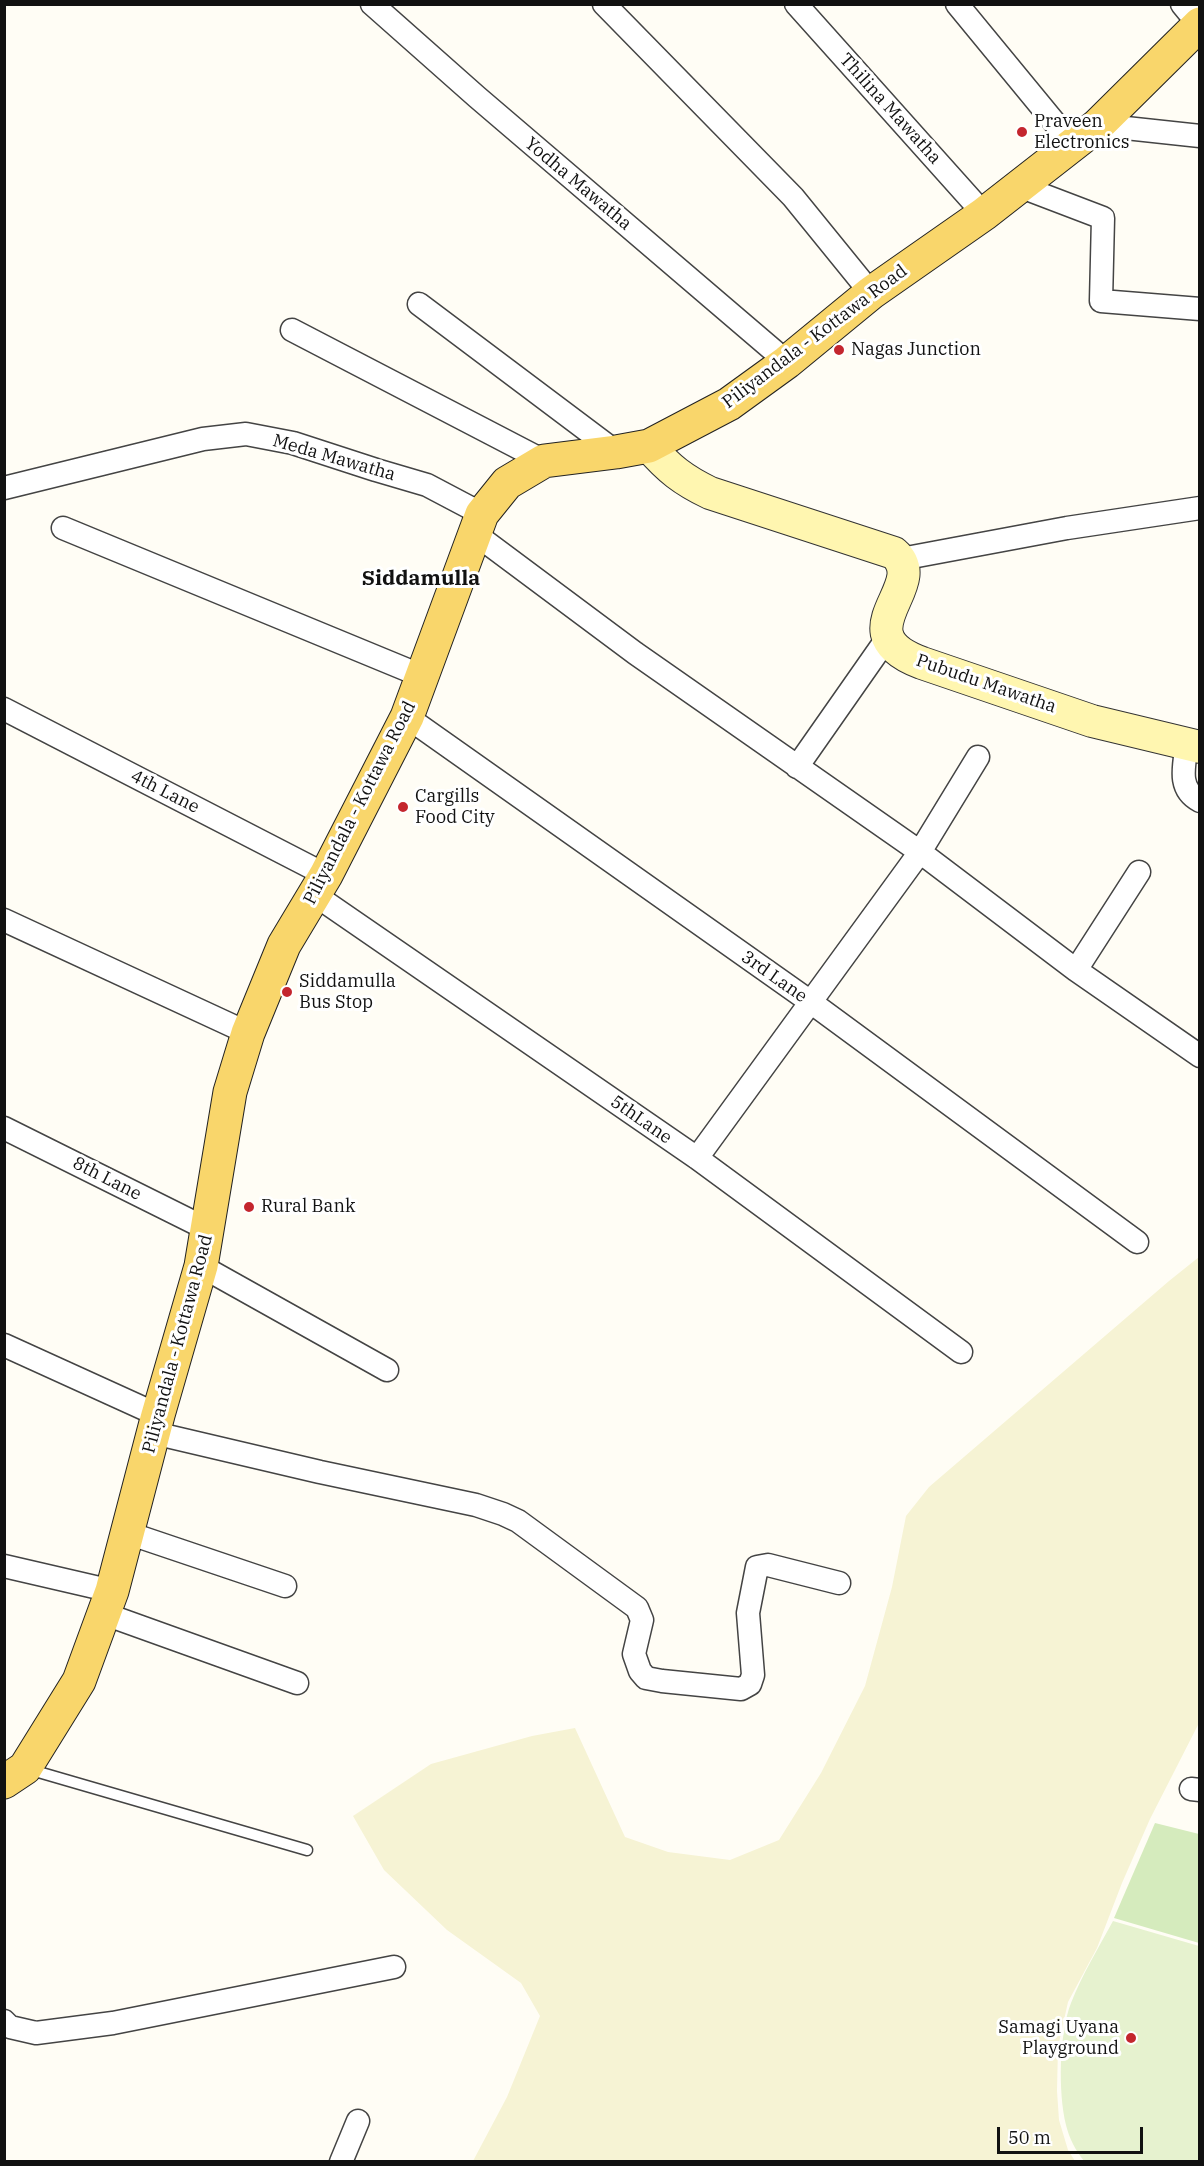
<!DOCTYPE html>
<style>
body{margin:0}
#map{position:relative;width:1204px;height:2166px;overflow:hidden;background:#fffdf5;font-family:"IBM Plex Serif",serif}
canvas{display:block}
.frame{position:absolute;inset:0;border:6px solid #111;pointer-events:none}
.scale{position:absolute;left:997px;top:2127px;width:146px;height:27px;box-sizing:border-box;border:3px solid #111;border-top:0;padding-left:8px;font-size:18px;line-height:21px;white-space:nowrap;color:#111;-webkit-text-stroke:4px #fff;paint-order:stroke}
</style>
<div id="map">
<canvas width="1204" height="2166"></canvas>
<div class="frame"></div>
<div class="scale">50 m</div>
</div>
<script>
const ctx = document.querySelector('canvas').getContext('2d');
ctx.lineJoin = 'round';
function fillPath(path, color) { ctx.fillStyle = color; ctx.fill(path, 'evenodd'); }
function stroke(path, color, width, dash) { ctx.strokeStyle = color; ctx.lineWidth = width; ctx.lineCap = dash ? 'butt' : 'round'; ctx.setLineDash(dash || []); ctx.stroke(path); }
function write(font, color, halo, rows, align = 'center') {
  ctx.font = font + ' "IBM Plex Serif",serif'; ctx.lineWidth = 6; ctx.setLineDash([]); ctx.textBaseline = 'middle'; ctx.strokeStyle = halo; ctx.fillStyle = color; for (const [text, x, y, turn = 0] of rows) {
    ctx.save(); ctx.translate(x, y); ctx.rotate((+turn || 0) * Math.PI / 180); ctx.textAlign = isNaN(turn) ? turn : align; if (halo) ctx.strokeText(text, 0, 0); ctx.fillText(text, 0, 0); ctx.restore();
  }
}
fillPath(new Path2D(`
 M1199 1257V1723L1150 1819 1122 1883 1097 1948 1068 2002 1058 2047 1057 2091 1059 2120 1068 2150 1075 2161H473L507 2097 540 2016 521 1983 447 1930 384 1870 353 1816 431 1764 532 1736 575 1728 625 1837 668 1852 730 1860 779 1840 821 1773 865 1686 892 1587 906 1516 929 1487 1169 1281Z`), '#f6f3d4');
fillPath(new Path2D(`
 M1155 1823 1199 1834V1943L1114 1918Z`), '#d5ebbd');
fillPath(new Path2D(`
 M1113 1921 1199 1946V2161H1084C1076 2151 1069 2138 1066 2125 1058 2092 1059 2034 1071 2003 1082 1975 1099 1947 1113 1921Z`), '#e6f2cf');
const lane = new Path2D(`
 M28 1769 307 1850`);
const street = new Path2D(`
 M372 4 477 97 787 362
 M604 4 793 197 871 293
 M796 4 984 214
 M957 4 1073 145
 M1182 4 1200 26
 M1098 125 1200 136
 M1019 186 1103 218 1101 301 1200 309
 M419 304 616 452
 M292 330 544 461
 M4 488 203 439 246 434 293 443 376 470 427 485 482 514
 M63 528 422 676
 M474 533 635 653 920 852 1076 970 1200 1056
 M901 559 1067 528 1200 508
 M4 709 326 875
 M407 717 812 1003 1137 1242
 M1187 744C1184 766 1177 789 1200 801
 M797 767 888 637
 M315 895 697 1158 961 1352
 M4 920 248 1033
 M1076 970 1139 872
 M4 1128 209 1230
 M697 1158 920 852 978 757
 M201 1266 387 1370
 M4 1345 158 1415
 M154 1433 320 1472 476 1505 503 1514 518 1521 637 1608 642 1620 634 1654 640 1671 646 1678 662 1681 741 1689 750 1684 753 1675 748 1613 757 1567 768 1565 839 1583
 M128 1533 285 1586
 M4 1566 112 1591
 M102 1613 297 1683
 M1191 1789 1200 1790
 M4 2021 10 2027 36 2033 113 2023 394 1967
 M341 2162 358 2121`);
const secondary = new Path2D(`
 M649 446C669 469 683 480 710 493L894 553C932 586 839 632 922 663L1092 721 1200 747`);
const primary = new Path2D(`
 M4 1782 25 1768 79 1681 112 1591 158 1415 201 1266 230 1092 248 1033 284 945 326 875 407 717 482 514 507 483 544 461 616 452 649 446 729 404 787 362 871 293 984 214 1098 125 1200 24`);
stroke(lane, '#444', 13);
stroke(street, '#444', 25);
stroke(secondary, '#333', 34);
stroke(primary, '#222', 35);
stroke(lane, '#fff', 10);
stroke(street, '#fff', 22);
stroke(secondary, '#fff6b0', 32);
stroke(primary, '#f9d66b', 33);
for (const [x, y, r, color] of [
 [1022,132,6,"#c4262e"],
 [839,350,6,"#c4262e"],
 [403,807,6,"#c4262e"],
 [287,992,6,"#c4262e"],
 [249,1207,6,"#c4262e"],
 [1131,2038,6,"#c4262e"]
]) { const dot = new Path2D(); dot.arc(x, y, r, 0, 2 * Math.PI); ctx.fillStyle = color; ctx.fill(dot); stroke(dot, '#fff', 2); }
write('18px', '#111', '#fff', [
 ["Thilina Mawatha",890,109,48],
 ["Yodha Mawatha",578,184,40],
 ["Piliyandala - Kottawa Road",815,337,-37],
 ["Meda Mawatha",334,458,16],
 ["Pubudu Mawatha",986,684,19],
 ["4th Lane",165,792,27],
 ["Piliyandala - Kottawa Road",360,803,-63],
 ["3rd Lane",774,977,35],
 ["5thLane",641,1120,35],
 ["8th Lane",107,1179,27],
 ["Piliyandala - Kottawa Road",178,1344,-75]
]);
write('18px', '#111', '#fff', [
 ["Praveen",1034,122],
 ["Electronics",1034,143],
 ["Nagas Junction",851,350],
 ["Cargills",415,797],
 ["Food City",415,818],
 ["Siddamulla",299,982],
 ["Bus Stop",299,1003],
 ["Rural Bank",261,1207],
 ["Samagi Uyana",1119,2028,"right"],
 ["Playground",1119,2049,"right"]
], 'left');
write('bold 21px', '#111', '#fff', [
 ["Siddamulla",421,579]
]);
</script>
